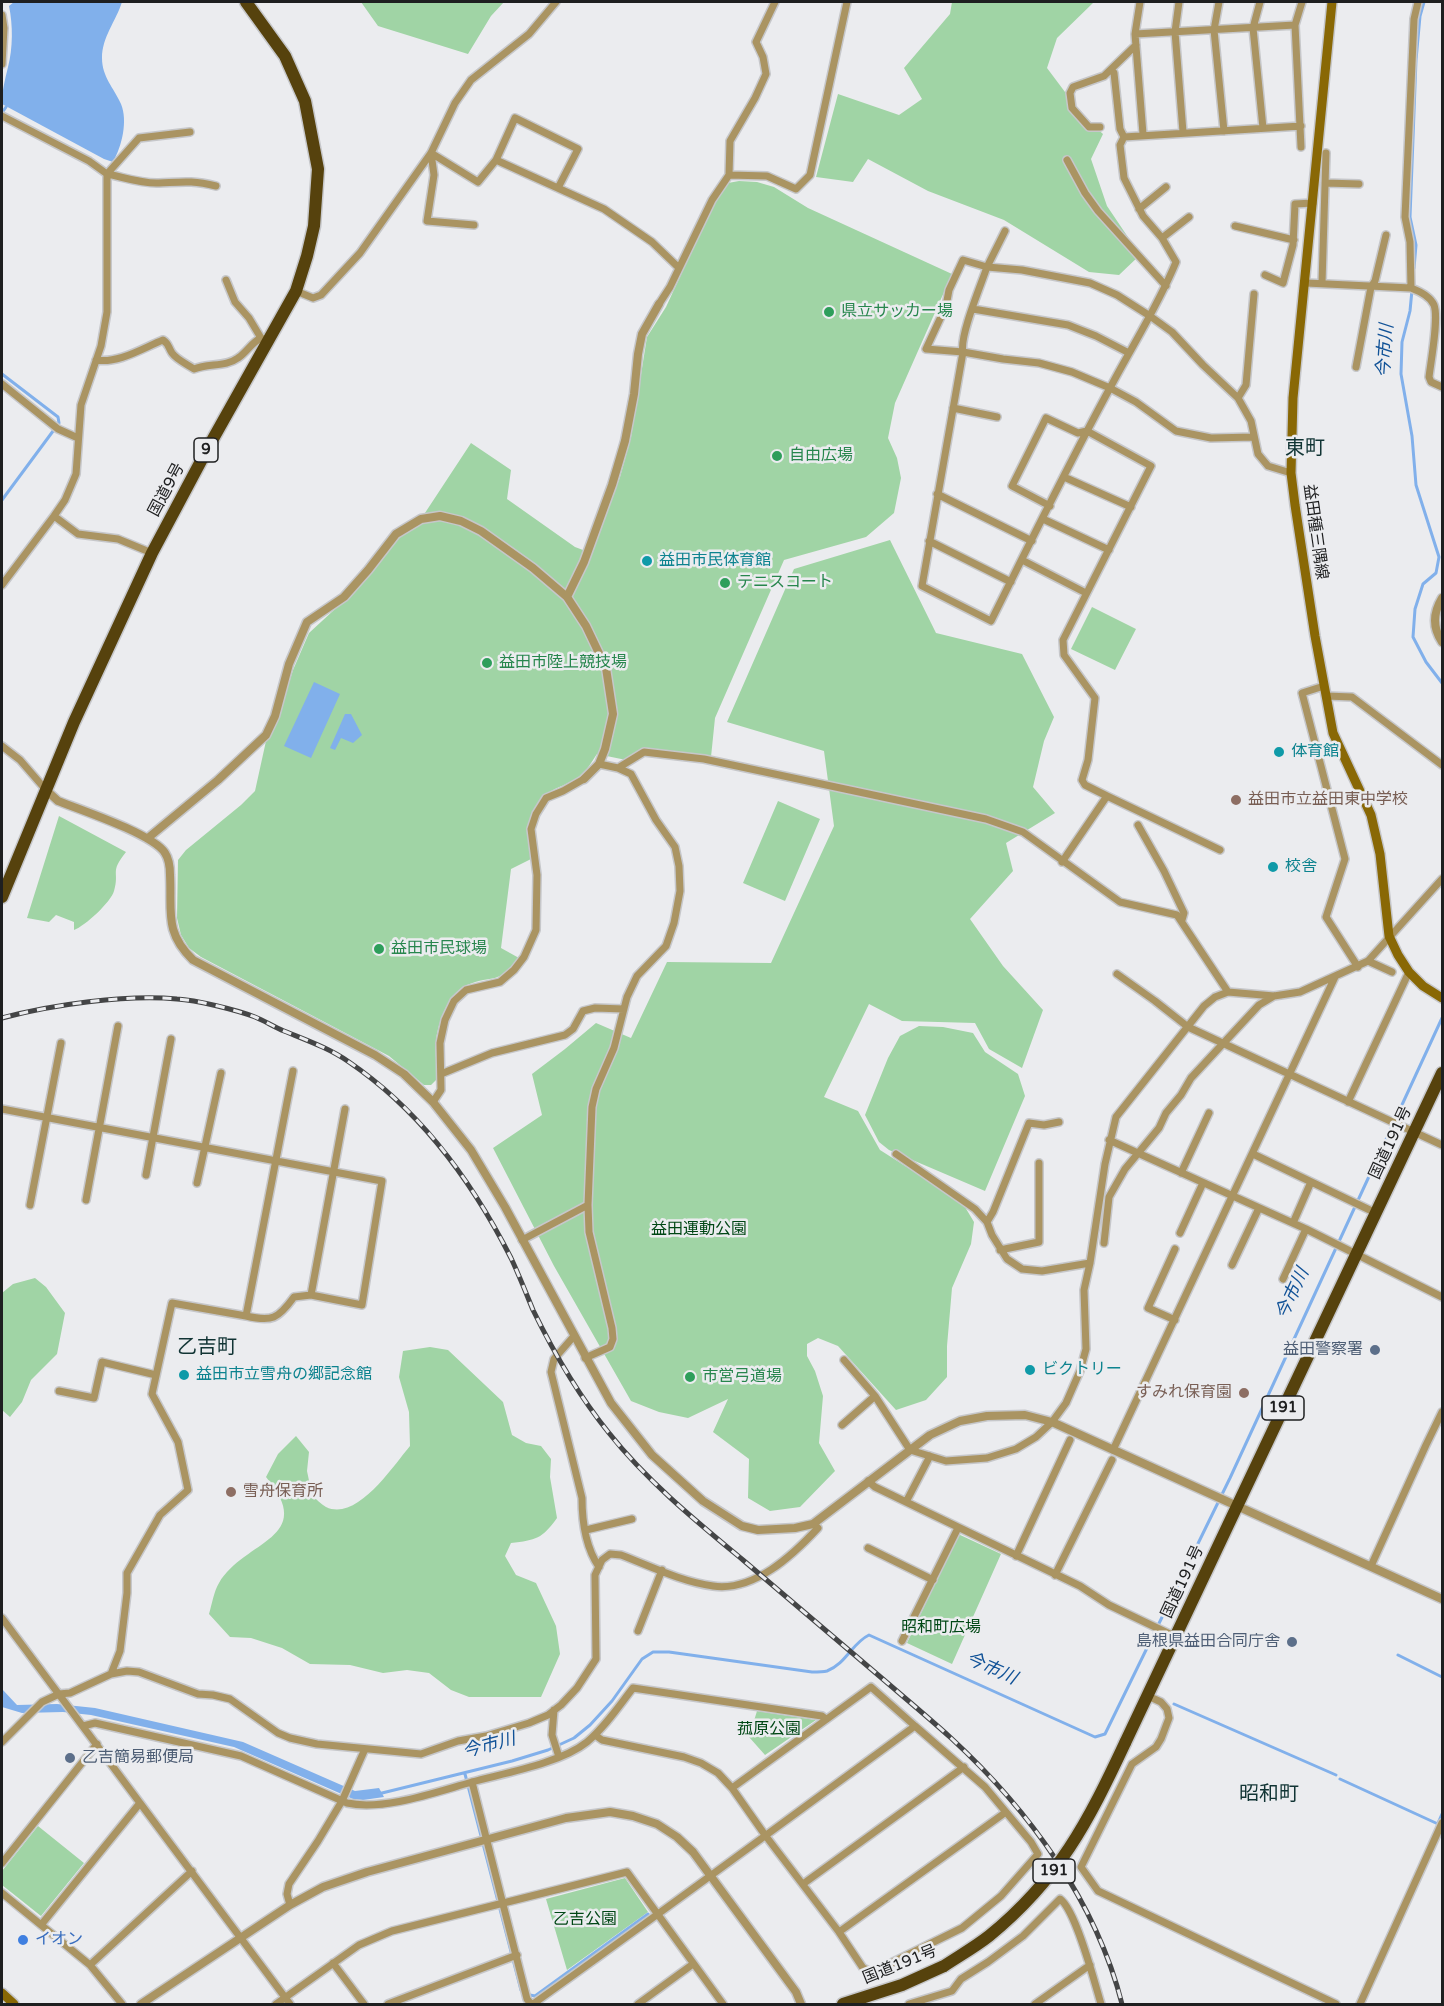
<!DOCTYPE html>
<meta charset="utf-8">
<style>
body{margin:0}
#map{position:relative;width:1444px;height:2006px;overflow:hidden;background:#ebecef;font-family:"Varela Round",sans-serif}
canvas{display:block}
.frame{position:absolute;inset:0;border:3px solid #1e1f20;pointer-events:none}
</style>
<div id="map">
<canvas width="1444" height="2006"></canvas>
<div class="frame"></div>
</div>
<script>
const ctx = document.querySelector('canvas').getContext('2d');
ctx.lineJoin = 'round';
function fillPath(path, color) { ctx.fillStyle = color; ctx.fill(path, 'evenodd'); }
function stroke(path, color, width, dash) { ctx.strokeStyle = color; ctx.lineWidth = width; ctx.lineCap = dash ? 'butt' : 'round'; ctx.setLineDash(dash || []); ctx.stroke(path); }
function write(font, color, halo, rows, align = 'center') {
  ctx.font = font + ' "Varela Round","Noto Sans JP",sans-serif'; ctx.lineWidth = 5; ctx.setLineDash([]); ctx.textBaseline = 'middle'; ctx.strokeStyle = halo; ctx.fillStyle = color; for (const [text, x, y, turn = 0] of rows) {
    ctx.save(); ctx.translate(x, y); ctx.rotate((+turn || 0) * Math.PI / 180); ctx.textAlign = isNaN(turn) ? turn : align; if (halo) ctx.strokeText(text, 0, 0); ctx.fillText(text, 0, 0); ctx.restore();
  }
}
fillPath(new Path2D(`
 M361 2H504L491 16 468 54 378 26Z
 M952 2H1094L1057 38 1047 68 1083 116 1103 134 1091 159 1107 206 1140 255 1119 275 1089 272 1004 220 928 191 868 159 853 182 816 177 838 94 899 115 922 99 904 68 950 14Z
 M739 181 757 182 774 187 808 208 952 274 895 403 888 438 897 458 901 478 894 513 866 537 784 560 715 718 711 757 645 748 626 760 597 754C592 761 587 771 580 776 570 784 556 787 547 794 525 811 528 835 531 859L511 869 501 948 519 958C497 986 494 974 467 985 448 993 438 1023 436 1041 435 1053 437 1067 437 1079L431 1085H424L389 1056 201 957 189 948 181 935 177 918 178 860 186 850 241 805 255 791 266 741 279 714 293 670 309 633 347 598 396 534 421 519 471 443 511 470 507 499 575 547 591 553 620 477 631 437 647 337 666 307 715 201 728 183Z
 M890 540 936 633 1022 654 1054 717 1044 741 1033 787 1055 813 1006 843 1013 871 970 919 1003 966 1043 1010 1022 1068 989 1049 975 1023 902 1021 869 1004 824 1097 858 1111 880 1150 962 1202 974 1222 971 1244 952 1288 947 1346V1377L926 1400 896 1410 838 1346 818 1338 807 1344V1356L815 1371 823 1396 819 1443 835 1471 800 1507 770 1511 748 1498 749 1459 713 1432 728 1399 688 1418 659 1412 631 1401 554 1266 493 1148 542 1115 532 1074 565 1049 596 1023 631 1038 667 962 771 963 834 826 824 751 727 722 794 569Z
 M1092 607 1136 629 1115 670 1071 649Z
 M778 801 820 819 785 901 743 883Z
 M59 816 126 852C109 873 120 871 114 891 111 902 85 926 74 930V922L56 915 49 922 27 918Z
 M919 1026 943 1027 973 1033 985 1052 1018 1074 1025 1096 985 1191 889 1150 879 1142 865 1115 888 1058 900 1036Z
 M35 1278 46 1287 65 1313 57 1354 31 1380 22 1402 10 1417 2 1410V1293L13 1284Z
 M430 1347 448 1350 503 1402 512 1435 526 1443 541 1446 551 1459 550 1477 557 1518C542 1539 536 1540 511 1543L505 1556 516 1575 536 1583 556 1626 560 1654 541 1697H469L451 1690 429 1673 407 1670 383 1673 350 1665 310 1664 282 1648 251 1638 230 1637 209 1614C212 1604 214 1591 219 1583 244 1540 318 1539 266 1477L278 1454 296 1436 309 1452 307 1471 312 1495C316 1499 321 1504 326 1507 357 1522 393 1466 410 1446L409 1412 399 1377 403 1351Z
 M958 1534 1001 1554 952 1664 907 1643Z
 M757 1711 816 1720 765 1755 749 1737Z
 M38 1826 84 1863 41 1916 2 1885V1871Z
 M625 1878 648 1912 567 1970 546 1899Z`), '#a0d4a5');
fillPath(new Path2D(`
 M14 2H122C116 21 102 37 102 58 102 77 114 88 121 104 128 121 122 146 113 162L104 159 2 104C2 90 5 80 8 67 13 48 13 25 9 6Z
 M314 682 340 694 311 758 284 746Z
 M345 714H351L362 735 353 743 341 738 335 750 330 748Z
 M2 1689 17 1705 57 1704 95 1708 243 1742 355 1791 379 1788 384 1797 363 1800 353 1799 234 1747 91 1715 63 1712 22 1713 2 1707Z`), '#81b0eb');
stroke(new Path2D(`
 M2 113 6 107
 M1414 268 1416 245 1410 217 1416 60 1420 16 1424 2
 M1412 290 1410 311 1402 342 1401 374 1412 436 1416 485 1439 557 1436 573 1423 584 1415 609 1413 637 1426 662 1442 683
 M2 374 58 417 59 423 2 500
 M1398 1655 1442 1677
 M1174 1704 1336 1775
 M465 1774 521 1990
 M1340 1779 1438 1824
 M378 1794 512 1761 548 1750 574 1738 590 1725 612 1701 642 1659 653 1652H669L812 1672C816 1672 823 1672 827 1671 846 1664 852 1643 869 1635L1095 1737 1105 1734 1230 1478 1442 1018
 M1438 1823 1442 1814
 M530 1995 535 1996 648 1914`), '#81b0eb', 3);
const minor = new Path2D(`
 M1140 2 1135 34 1143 134
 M1179 2 1175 32 1183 132
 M1219 2 1214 30 1224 131
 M1260 2 1253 28 1263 128
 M2 15 4 28 2 64
 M1135 34 1295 25
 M1114 73 1120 129 1124 137
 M2 116 89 161 107 174V312L101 346 81 405 76 474 65 500 54 516 2 585
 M1100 127H1089L1072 108 1070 93 1073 87 1104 76 1136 45
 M1301 147 1295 25 1302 2
 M431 153 478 182 496 160 604 209 652 242 679 268
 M431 153 434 175 427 221 474 225
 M496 160 515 118 578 149 558 188
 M1067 160 1085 193 1098 211 1166 286
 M107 174C123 177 142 184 159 183 182 182 192 180 216 186
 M107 174 139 138 190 132
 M729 175 767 176 796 189 810 175 847 2
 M1325 183 1359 184
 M1139 209 1166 187
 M1235 226 1294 240
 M1005 231 987 267 963 260 949 290 946 306 926 349 963 352 1003 359 1039 363 1072 372 1110 388 1136 402 1176 431 1211 438 1254 437
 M1162 238 1189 217
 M1265 275 1283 283 1293 245 1295 204 1313 203
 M226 280 235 302 249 318 261 338
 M1306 283 1411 288C1419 291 1430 296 1434 305 1439 318 1431 360 1429 377L1431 382 1442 387
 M1322 283 1326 153
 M1411 288 1410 242 1405 217 1414 19 1418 2
 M296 291 313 298 321 295 360 253 431 153 455 103 471 80 529 34 556 2
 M659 304 670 287 712 200 729 175 730 141 755 98 766 74 763 57 756 42 775 2
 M973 309 1068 325 1096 336 1129 353
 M96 360C118 364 143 348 163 340 169 344 168 347 172 353 177 360 187 364 194 369 208 363 226 367 238 358 247 352 251 343 261 338L268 341
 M1356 367 1371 287 1375 281 1386 235
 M2 384 58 429 78 438
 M1238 398 1246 385 1254 294
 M953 408 997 417
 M1291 473 1268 466 1258 454 1251 421 1238 398 1203 365 1172 332 1150 316 1117 295 1090 283 1022 270 987 267C981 285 959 337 963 352L922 586 991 621C1030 543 1068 465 1110 388 1132 346 1158 306 1176 262L1162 238 1143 216 1124 178 1120 145 1124 137 1301 126
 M1064 477 1131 507
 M937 494 1032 541
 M1050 506 1012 486 1046 418 1078 433 1087 431 1151 466 1063 640 1064 655 1095 698 1088 760 1082 780 1085 785 1107 796 1062 862
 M54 516 78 534 118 539 152 553
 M1043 519 1109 550
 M929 541 1011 582
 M1022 560 1086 593
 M1324 686 1302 693 1345 859 1326 917 1358 967
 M1326 696 1352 697 1442 765
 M2 746 20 760 46 790
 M618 768 644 752 704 759 986 819 1023 832 1120 902 1177 915 1228 992
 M1107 796 1220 850
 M1138 825 1164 871 1184 913 1182 920
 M1368 961 1392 972
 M1117 974 1155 1001 1188 1027 1442 1145
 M441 1074 492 1053 565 1035 573 1029 583 1011 595 1008 624 1009
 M433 1102 441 1090 440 1043 445 1020 454 1001 466 990 500 982 514 970 524 957 536 930 537 875 531 829 536 814 546 798 563 791 584 779
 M1348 1102 1409 972
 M2 1109 382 1181 362 1305 311 1295 294 1297C278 1319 272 1322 246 1316
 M1109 1140 1306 1229 1442 1297
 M896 1154 975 1209 987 1222 992 1235 1007 1259 1022 1269 1042 1271 1090 1263
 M1253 1154 1376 1213
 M1181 1173 1209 1113
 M146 1175 171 1039
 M197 1183 221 1073
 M86 1200 118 1026
 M30 1205 61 1043
 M987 1222 993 1212 1029 1123 1044 1125 1059 1122
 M1293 1223 1311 1182
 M1180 1233 1203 1183
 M522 1240 588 1205 592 1107 596 1089 614 1048 627 997 637 976 666 946 674 923 680 891 679 866 675 847 656 820 631 774 618 768 599 764
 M1104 1243 1109 1197 1125 1169 1159 1128 1166 1113 1181 1095 1191 1078 1259 1005 1274 996
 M1000 1250 1039 1242V1163
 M1232 1265 1259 1208
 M1283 1279 1306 1229
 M311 1295 345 1109
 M1175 1320 1148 1308 1175 1249
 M574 1336 554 1359 551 1372 582 1498C582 1520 586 1548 599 1567
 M585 1358 610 1347 613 1339 612 1328 589 1232 588 1205
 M844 1360 875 1396 910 1450 946 1461 987 1458 1016 1449 1036 1437 1052 1422 1066 1403 1080 1371 1086 1349 1084 1290 1090 1263 1105 1164 1116 1117 1204 1006 1215 997 1228 992 1274 996 1300 992 1368 961 1442 879
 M59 1391 94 1398 102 1362 156 1375
 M842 1425 875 1396
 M1113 1450 1335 977
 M868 1481 875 1487 1080 1586 1109 1605 1176 1637
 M906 1502 930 1456
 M586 1530 632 1519
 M868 1548 933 1580
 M1016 1556 1070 1440
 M1371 1566 1426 1445 1442 1412
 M1055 1575 1112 1460
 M2 1618 290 2004
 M638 1631 662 1570
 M902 1641 958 1528
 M111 1674 120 1651 127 1593V1573L160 1515 188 1490 178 1442 152 1394 172 1303 246 1316 293 1071
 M1148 1696 1161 1702 1167 1709 1169 1718 1161 1739 1156 1747 1132 1764 1081 1867 1098 1891 1336 2004
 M554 1710 552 1735 559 1757
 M83 1726 95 1723 241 1756 347 1803C384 1811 436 1792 472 1782
 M2 1742 42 1702 59 1694 70 1693 111 1674 127 1671 139 1672 198 1694 213 1695 230 1699 278 1733 290 1738 317 1744 421 1754 458 1741 486 1736 529 1723 548 1715 561 1705 577 1688 596 1659 595 1575 602 1560 610 1554 621 1555C650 1566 682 1582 713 1586 754 1592 793 1555 818 1528L813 1524
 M732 1788 871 1687 915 1726
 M2 1863 97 1744
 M803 1884 964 1767
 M2 1893 90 1965 122 2004
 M290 1905 287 1894 289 1884 318 1841 342 1801 365 1749
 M41 1925 140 1803
 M839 1932 1006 1812
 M333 1963 364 2004
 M90 1965 192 1871
 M276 2004 359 1945 392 1931 627 1872 723 2004
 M388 2004 517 1955
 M531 2004 527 1999 472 1782C505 1773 561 1763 587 1742 605 1727 619 1706 633 1688L822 1716 826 1719
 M533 2004C661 1913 788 1819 915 1726L985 1787 1031 1842 1038 1854 1001 1896 962 1928 881 1968 870 1971 863 1968 839 1932 765 1835 732 1788 718 1773 701 1763 684 1757 602 1740 595 1735
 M638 2004 693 1964
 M909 2004 952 1991 961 1979 988 1962 1023 1936 1060 1899C1076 1910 1095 1984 1101 2004
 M1035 2004 1090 1965
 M1360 2004 1442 1823`);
const tertiary = new Path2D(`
 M567 597 584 562 612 485 625 441 634 394 638 354 642 334 659 304
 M1442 598C1433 613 1432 627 1442 642
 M46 790 58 801C81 810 153 834 165 853 169 859 170 868 170 875 172 912 164 932 193 960L375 1055 404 1074 433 1102 471 1150 505 1207 611 1403 652 1455 703 1501 742 1526 758 1530 795 1528 813 1524 930 1435 960 1421 987 1416 1025 1415 1052 1422 1442 1599
 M148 838 218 780 266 735 275 716 289 664 307 622 344 597 368 570 396 534 421 519 440 516 461 521 481 531 533 568 567 597 586 626 606 668 613 714 605 749 599 764 584 779
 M141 2004 290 1905 323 1887 367 1872 566 1818 610 1812 633 1816 657 1824 677 1837 693 1852 796 1992 801 2004`);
const secondary = new Path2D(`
 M1332 2 1293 398 1291 473 1295 505 1315 636 1333 733 1371 815 1380 854 1389 936 1398 955 1409 972 1423 986 1442 998
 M2 1993 14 2004`);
const trunk = new Path2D(`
 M2 897 74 722 152 553 209 446 296 291 307 256 314 226 318 169 305 101 285 56 246 2
 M1125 1743 1442 1073
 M843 2004 902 1985 944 1966`);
stroke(minor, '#c6c7ca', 10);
stroke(tertiary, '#c6c7ca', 11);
stroke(secondary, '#c6c7ca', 12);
stroke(trunk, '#c6c7ca', 15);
stroke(minor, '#aa9462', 7);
stroke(tertiary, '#aa9462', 8);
stroke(secondary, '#896805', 9);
stroke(trunk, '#56420d', 12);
const rail = new Path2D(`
 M2 1018C50 1005 127 994 177 999 196 1000 237 1010 255 1017 265 1021 274 1027 284 1031 306 1040 329 1048 349 1062 421 1111 472 1181 511 1258 519 1275 526 1293 533 1310 554 1353 579 1396 609 1433 647 1481 696 1521 743 1560 790 1600 837 1640 884 1680 906 1699 929 1718 951 1738 1028 1809 1096 1901 1122 2004`);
stroke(rail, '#444546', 5);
stroke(rail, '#ebecef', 3, [9]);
const trunkBridge = new Path2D(`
 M944 1966C959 1956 975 1947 989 1936 1059 1879 1088 1822 1125 1743`);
stroke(trunkBridge, '#c6c7ca', 15, []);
stroke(trunkBridge, '#56420d', 12);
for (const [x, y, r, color] of [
 [829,312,6,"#2e9e5b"],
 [777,456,6,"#2e9e5b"],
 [647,561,6,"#0f9aa8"],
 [725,583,6,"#2e9e5b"],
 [487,663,6,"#2e9e5b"],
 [1279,752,6,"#0f9aa8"],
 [1236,800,6,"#8d6e63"],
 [1273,867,6,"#0f9aa8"],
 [379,949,6,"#2e9e5b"],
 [1375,1350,6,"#5c6f8a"],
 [1030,1370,6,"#0f9aa8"],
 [184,1375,6,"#0f9aa8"],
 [690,1377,6,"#2e9e5b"],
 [1244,1393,6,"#8d6e63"],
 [231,1492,6,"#8d6e63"],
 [1292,1642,6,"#5c6f8a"],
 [70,1758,6,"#5c6f8a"],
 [23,1940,6,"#3f7fe0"]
]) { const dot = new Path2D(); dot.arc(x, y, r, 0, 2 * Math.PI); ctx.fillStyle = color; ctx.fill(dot); stroke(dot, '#ebecef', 2); }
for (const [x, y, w] of [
 [206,450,24],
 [1283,1408,42],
 [1054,1871,42]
]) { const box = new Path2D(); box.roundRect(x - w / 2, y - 12, w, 24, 4.5); ctx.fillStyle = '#ebecef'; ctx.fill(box); stroke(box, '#1e1f20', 1.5); }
write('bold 15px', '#1e1f20', null, [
 ["9",206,450],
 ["191",1283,1408],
 ["191",1054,1871]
]);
write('16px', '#27864d', '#ebecef', [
 ["県立サッカー場",841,312],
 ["自由広場",789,456],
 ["テニスコート",737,583],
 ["益田市陸上競技場",499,663],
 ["益田市民球場",391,949],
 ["市営弓道場",702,1377]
], 'left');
write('16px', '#1e1f20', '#ebecef', [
 ["国道9号",167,490,-62],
 ["益田種三隅線",1315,532,82],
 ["国道191号",1391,1143,-65],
 ["国道191号",1183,1582,-65],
 ["国道191号",900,1965,-22]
]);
write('16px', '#0d838f', '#ebecef', [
 ["益田市民体育館",659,561],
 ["体育館",1291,752],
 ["校舎",1285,867],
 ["ビクトリー",1042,1370],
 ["益田市立雪舟の郷記念館",196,1375]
], 'left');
write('16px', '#785e54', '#ebecef', [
 ["益田市立益田東中学校",1248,800],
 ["すみれ保育園",1232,1393,"right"],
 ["雪舟保育所",243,1492]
], 'left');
write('16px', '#004715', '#ebecef', [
 ["益田運動公園",699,1230],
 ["昭和町広場",941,1628],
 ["菰原公園",769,1730],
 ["乙吉公園",585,1920]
]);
write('16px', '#4e5e75', '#ebecef', [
 ["益田警察署",1363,1350],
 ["島根県益田合同庁舎",1280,1642],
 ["乙吉簡易郵便局",82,1758,"left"]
], 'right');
write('16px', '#366cbe', '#ebecef', [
 ["イオン",35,1940]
], 'left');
write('italic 18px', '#115297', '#ebecef', [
 ["今市川",1386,351,-86],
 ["今市川",1293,1294,-65],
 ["今市川",991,1669,24],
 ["今市川",489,1746,-15]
]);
write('20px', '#113434', '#ebecef', [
 ["東町",1305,449],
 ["乙吉町",207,1348],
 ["昭和町",1269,1795]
]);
</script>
